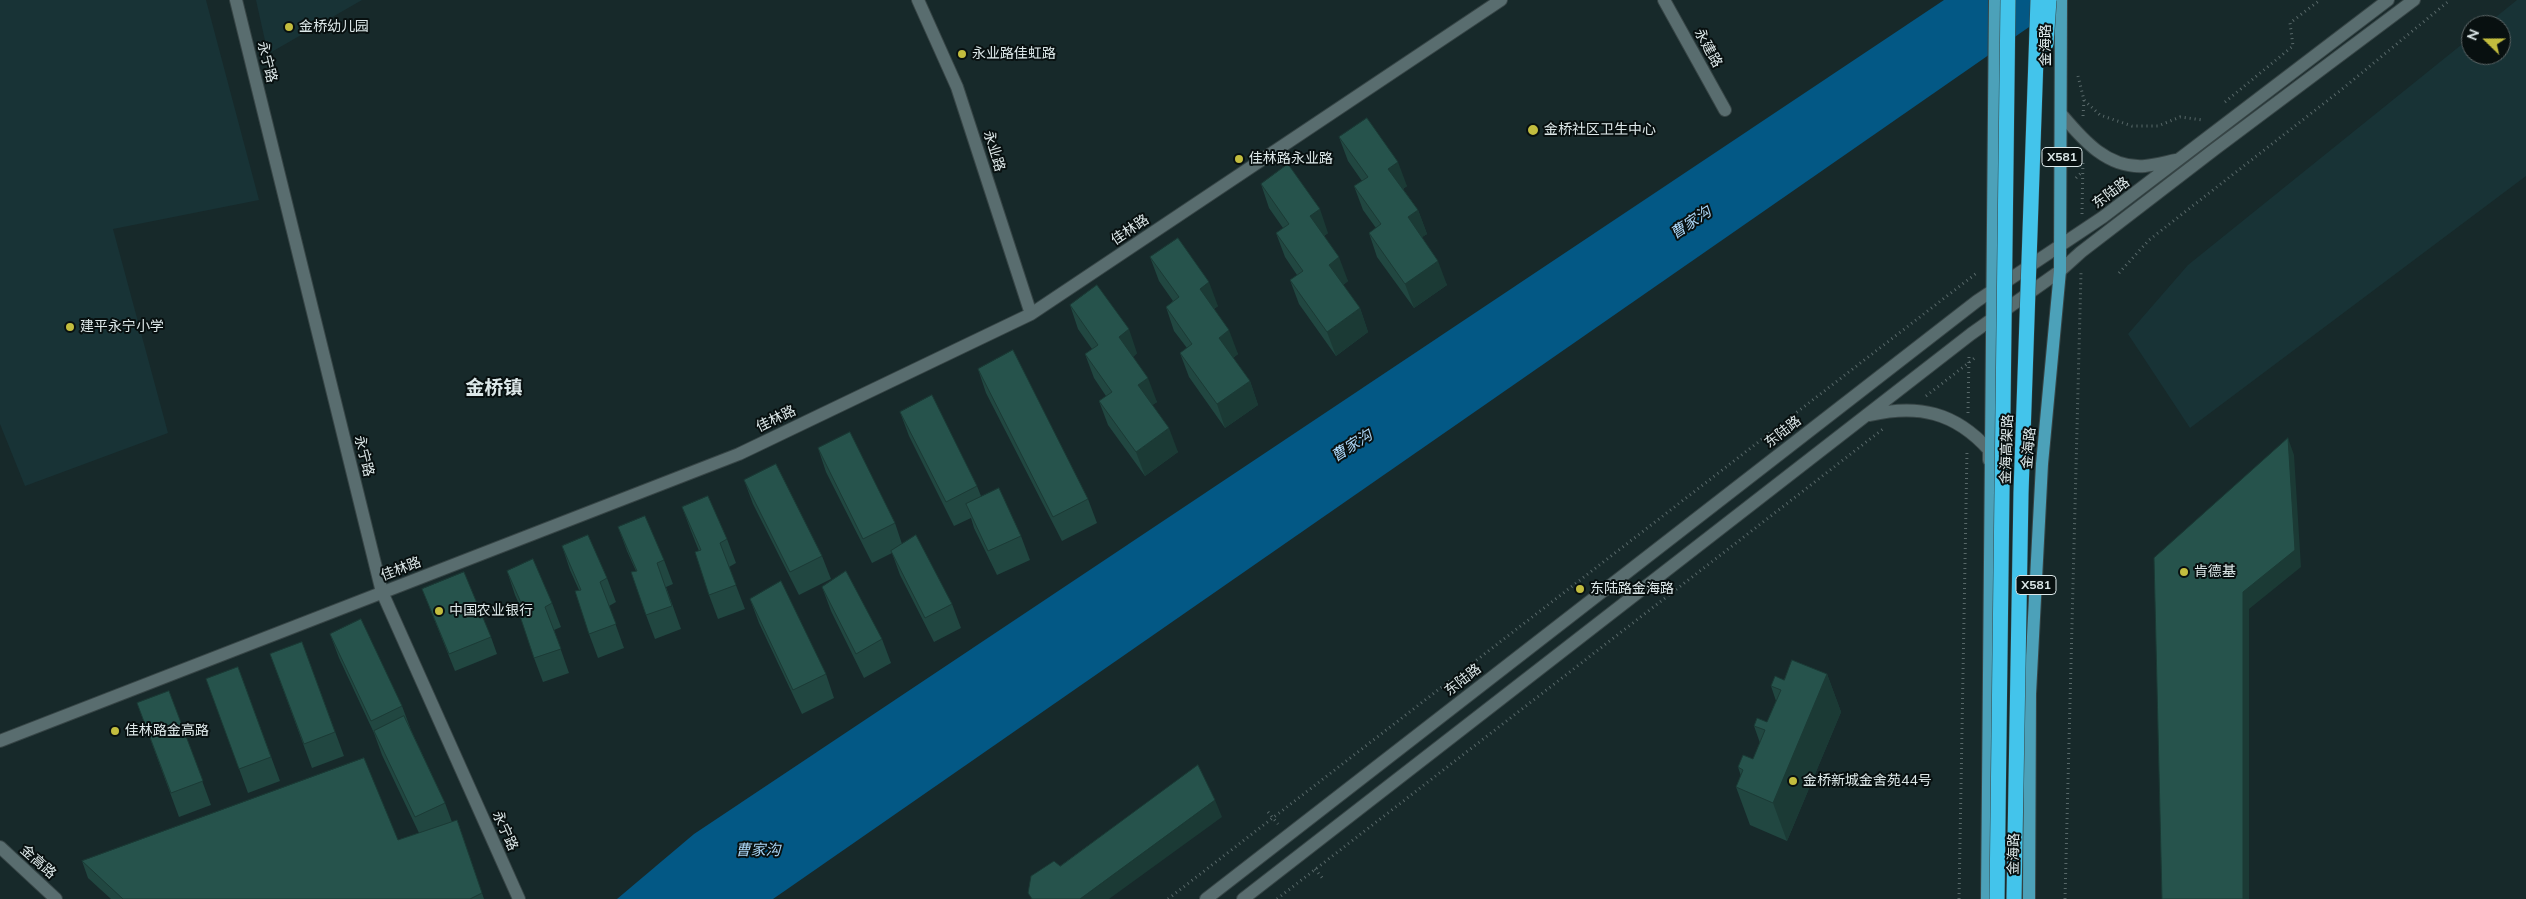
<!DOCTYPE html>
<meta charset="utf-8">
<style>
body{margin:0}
#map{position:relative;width:2526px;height:899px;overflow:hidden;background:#17292a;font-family:Mulish,sans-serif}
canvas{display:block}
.north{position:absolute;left:2461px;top:15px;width:50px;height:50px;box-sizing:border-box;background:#081010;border:1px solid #5d6667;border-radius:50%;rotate:292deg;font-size:14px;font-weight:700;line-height:20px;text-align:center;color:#dde8e9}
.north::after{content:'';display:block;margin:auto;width:18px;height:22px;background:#c3bd3e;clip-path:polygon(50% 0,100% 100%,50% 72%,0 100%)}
</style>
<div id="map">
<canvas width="2526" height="899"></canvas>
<div class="north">N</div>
</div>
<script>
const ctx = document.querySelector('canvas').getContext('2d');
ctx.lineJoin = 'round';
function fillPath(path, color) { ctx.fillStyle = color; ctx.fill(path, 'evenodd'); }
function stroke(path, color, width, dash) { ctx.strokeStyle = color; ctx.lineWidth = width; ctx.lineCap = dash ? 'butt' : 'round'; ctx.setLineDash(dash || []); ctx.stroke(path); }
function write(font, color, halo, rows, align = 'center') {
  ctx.font = font + ' Mulish,"Noto Sans SC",sans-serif'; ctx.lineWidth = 4; ctx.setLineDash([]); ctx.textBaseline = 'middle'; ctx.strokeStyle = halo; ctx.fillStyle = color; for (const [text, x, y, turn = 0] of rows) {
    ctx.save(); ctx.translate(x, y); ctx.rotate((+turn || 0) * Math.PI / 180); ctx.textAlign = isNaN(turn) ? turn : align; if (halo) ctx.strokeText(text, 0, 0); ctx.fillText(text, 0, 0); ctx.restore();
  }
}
fillPath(new Path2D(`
 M0 0H206L259 200 113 229 168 433 25 486 0 424Z
 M256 0H362L268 54Z
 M2517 0H2526V176L2190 428 2128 334 2188 265 2471 37V55H2501V25H2486Z`), '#183336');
fillPath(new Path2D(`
 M1944 0H2068L773 899H617L694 834Z`), '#035885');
const street = new Path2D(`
 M1664 0 1725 110`);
const secondary = new Path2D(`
 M236 0 382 592 519 899
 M918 0 957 87 1031 314
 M2062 115C2083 140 2108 169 2145 166 2155 165 2166 162 2176 160
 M1870 415C1918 404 1955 412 1989 450V460
 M0 741 739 454 1031 314 1501 0
 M0 847 56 899
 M1206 899 1977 301 2103 217 2388 0
 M1243 899 1971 334 2060 271 2081 252 2215 149 2414 0`);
const primary = new Path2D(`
 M1987 899 1995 0
 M2029 899 2030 694 2042 464 2060 271 2061 0`);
stroke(street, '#374546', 14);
stroke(secondary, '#374546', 14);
stroke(primary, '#374546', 14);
stroke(new Path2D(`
 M2078 76 2084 100 2100 115 2132 126H2158L2180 117 2203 120
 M2225 102 2293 46 2290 23 2320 0
 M2083 116 2084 100
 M2076 178 2083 171
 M2082 214 2083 160
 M2119 273 2149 240 2341 90 2450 0
 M1926 396 1976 357
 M1968 413 1969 355
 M1268 812 1278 824
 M1315 869 1324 880
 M1168 899 1978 272
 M1277 899 1883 429
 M1959 899 1967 450
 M2065 899 2081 272`), '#59696a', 3, [1, 4]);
stroke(street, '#596d6f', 12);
stroke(secondary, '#596d6f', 12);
stroke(primary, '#4ca1b9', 12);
const highwayBridge = new Path2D(`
 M2046 44 2049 0
 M1997 899 2008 0
 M2014 899 2021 493 2038 0`);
stroke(highwayBridge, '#374546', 16, []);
stroke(highwayBridge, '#43c4eb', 15);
fillPath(new Path2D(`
 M1339 137 1407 186 1403 189 1418 210 1427 234 1422 237 1447 285 1414 308 1377 257 1369 233 1376 228 1363 210 1354 186 1362 181 1348 161Z
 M1261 184 1328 233 1324 236 1348 281 1343 285 1360 308 1368 332 1336 356 1299 304 1290 280 1297 275 1285 257 1276 233 1283 228 1269 208Z
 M1150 257 1218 306 1214 309 1238 354 1233 358 1250 381 1258 405 1225 428 1189 377 1180 353 1187 348 1174 331 1166 307 1173 301 1159 281Z
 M1070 305 1137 353 1133 357 1157 402 1152 405 1178 452 1145 476 1108 425 1099 401 1106 396 1094 378 1085 354 1092 349 1078 329Z
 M978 369 1088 499 1097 523 1062 541 986 393Z
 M900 412 977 486 981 496 1021 536 1030 560 997 575 974 528 971 518 954 526 909 436Z
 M818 448 895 523 902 544 952 604 961 628 934 642 900 575 892 553 872 563 826 472Z
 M744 480 822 556 831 579 799 595 753 504Z
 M682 507 727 539 736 563 729 567 745 609 718 619 709 595 699 551 691 531Z
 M618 527 664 560 673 584 666 587 681 629 655 639 646 615 636 571 627 551Z
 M562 546 607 578 616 602 609 606 624 648 598 658 589 634 579 590 570 570Z
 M507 571 552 603 561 627 554 630 569 673 543 682 534 658 524 615 515 595Z
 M822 587 882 639 891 663 864 678 831 611Z
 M422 589 491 637 497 654 455 671Z
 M750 599 826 674 834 698 802 714 759 623Z
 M330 634 402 706 411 730 445 803 452 822 457 820 484 899H111L88 878 82 861 398 840 419 833 382 755 374 733 339 658Z
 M302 642 344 756 312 768 270 654Z
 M238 667 280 781 248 793 206 679Z
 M1827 674 1841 712 1787 841 1750 825 1736 787 1741 776 1738 767 1753 759 1760 743 1754 726 1767 722 1776 701 1771 686 1784 680Z
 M169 691 211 805 179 817 137 703Z`), '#214741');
fillPath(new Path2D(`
 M1398 162 1407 186 1397 193 1388 169Z
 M1320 209 1328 233 1318 240 1310 216Z
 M1418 210 1427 234 1416 241 1408 217Z
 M1339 257 1348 281 1338 289 1329 265Z
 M1438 261 1447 285 1414 308 1405 284Z
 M1209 282 1218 306 1208 313 1200 289Z
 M1360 308 1368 332 1336 356 1327 332Z
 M1129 329 1137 353 1128 361 1119 337Z
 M1229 330 1238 354 1227 362 1219 338Z
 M1148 378 1157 402 1147 409 1138 385Z
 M1250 381 1258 405 1225 428 1217 404Z
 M1169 428 1178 452 1145 476 1136 452Z
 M2288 438 2294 455 2301 567 2249 609V899H2243V592Z
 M1827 674 1841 712 1787 841 1773 803Z
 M1215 800 1222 817 1109 899H1080Z`), '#1b3a35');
const building = new Path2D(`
 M1367 118 1398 162 1388 169 1418 210 1408 217 1438 261 1405 284 1369 233 1381 224 1354 186 1368 177 1339 137Z
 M1288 164 1320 209 1310 216 1339 257 1329 265 1360 308 1327 332 1290 280 1303 271 1276 233 1289 224 1261 184Z
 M1178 238 1209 282 1200 289 1229 330 1219 338 1250 381 1217 404 1180 353 1192 344 1166 307 1179 297 1150 257Z
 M1097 285 1129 329 1119 337 1148 378 1138 385 1169 428 1136 452 1099 401 1112 392 1085 354 1098 345 1070 305Z
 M1013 350 1088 499 1053 517 978 369Z
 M932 395 977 486 946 502 900 412Z
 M850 432 895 523 863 539 818 448Z
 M2288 438 2295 550 2243 592V899H2162L2154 558Z
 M776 464 822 556 790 572 744 480Z
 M999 488 1021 536 988 551 966 504Z
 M708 496 727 539 720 543 736 585 709 595 695 552 701 550 682 507Z
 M645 516 664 560 657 563 672 606 646 615 631 572 637 571 618 527Z
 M588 535 607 578 600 582 616 624 589 634 575 591 581 590 562 546Z
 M916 535 952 604 925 618 891 551Z
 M533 559 552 603 545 607 561 649 534 658 520 616 526 614 507 571Z
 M846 571 882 639 856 654 822 587Z
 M464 572 491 637 449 654 422 589Z
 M781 581 826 674 793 690 750 599Z
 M361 619 402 706 371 721 330 634Z
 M302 642 335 732 304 744 270 654Z
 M1792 660 1827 674 1773 803 1736 787 1743 770 1738 767 1743 755 1753 759 1765 730 1754 726 1757 718 1767 722 1781 690 1771 686 1775 676 1784 680Z
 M238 667 271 757 239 769 206 679Z
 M169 691 203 781 171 793 137 703Z
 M404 716 445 803 415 817 374 731Z
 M364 758 398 840 457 820 482 893 470 899H123L82 861Z
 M1198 765 1215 800 1080 899H1032L1028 893 1031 876 1054 861 1060 866Z`);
fillPath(building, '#26534c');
stroke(building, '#1b3a35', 1);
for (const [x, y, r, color] of [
 [289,27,5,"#c3bd3e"],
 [962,54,5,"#c3bd3e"],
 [1533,130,6,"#c3bd3e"],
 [1239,159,5,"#c3bd3e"],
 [70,327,5,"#c3bd3e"],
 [2184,572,5,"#c3bd3e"],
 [1580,589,5,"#c3bd3e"],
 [439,611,5,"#c3bd3e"],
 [115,731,5,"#c3bd3e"],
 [1793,781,5,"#c3bd3e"]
]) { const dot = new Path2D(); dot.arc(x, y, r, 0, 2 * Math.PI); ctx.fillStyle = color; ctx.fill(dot); stroke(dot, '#081010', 2); }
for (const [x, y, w] of [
 [2062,157,40],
 [2036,585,40]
]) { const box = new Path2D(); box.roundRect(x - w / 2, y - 9.5, w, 19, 4); ctx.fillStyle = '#081010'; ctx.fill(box); stroke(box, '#dde8e9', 1); }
write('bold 12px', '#dde8e9', null, [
 ["X581",2062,157],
 ["X581",2036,585]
]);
write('14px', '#dde8e9', '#081010', [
 ["金桥幼儿园",299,27],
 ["永业路佳虹路",972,54],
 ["金桥社区卫生中心",1544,130],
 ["佳林路永业路",1249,159],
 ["建平永宁小学",80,327],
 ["肯德基",2194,572],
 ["东陆路金海路",1590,589],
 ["中国农业银行",449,611],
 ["佳林路金高路",125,731],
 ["金桥新城金舍苑44号",1803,781]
], 'left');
write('14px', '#dde8e9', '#081010', [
 ["金海路",2046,45,-90],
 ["永建路",1708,48,61],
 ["永宁路",267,62,76],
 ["永业路",994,151,73],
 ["东陆路",2111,193,-37],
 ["佳林路",1130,230,-34],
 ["佳林路",776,419,-26],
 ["东陆路",1783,432,-38],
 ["金海路",2029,448,-85],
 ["金海高架路",2007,449,-88],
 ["永宁路",364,456,76],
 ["佳林路",401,569,-21],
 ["东陆路",1463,680,-38],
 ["永宁路",505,831,66],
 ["金海路",2014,854,-89],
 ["金高路",38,862,42]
]);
write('italic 15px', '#abd5f5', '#081010', [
 ["曹家沟",1691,223,-34],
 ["曹家沟",1352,446,-33],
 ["曹家沟",758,850]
]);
write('bold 19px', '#dde8e9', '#081010', [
 ["金桥镇",494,388]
]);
</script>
